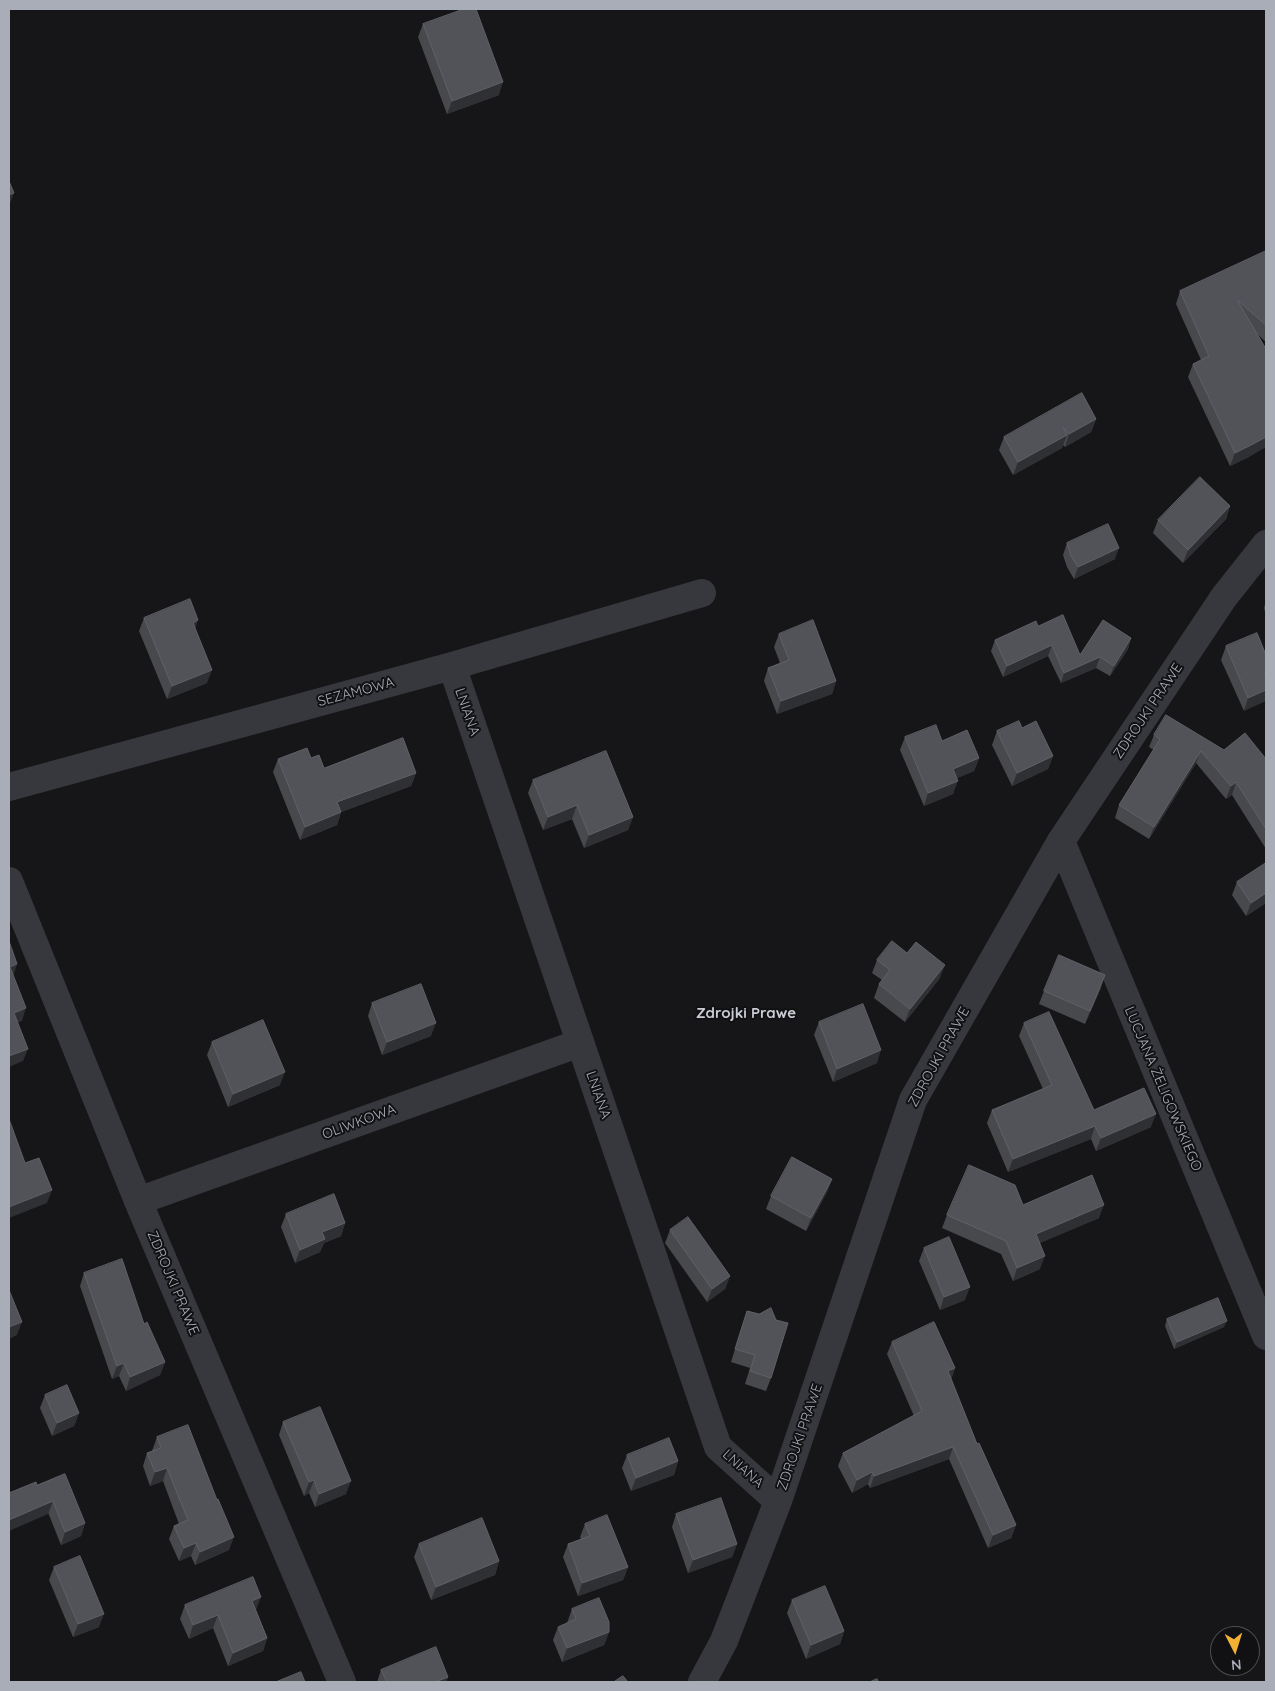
<!DOCTYPE html>
<meta charset="utf-8">
<style>
body{margin:0}
#map{position:relative;width:1275px;height:1691px;overflow:hidden;background:#161618;font-family:Quicksand,sans-serif}
canvas{display:block}
.frame{position:absolute;inset:0;border:10px solid #a8adb8;pointer-events:none}
.north{position:absolute;left:1210px;top:1626px;width:50px;height:50px;box-sizing:border-box;background:#111113;border:1px solid #4d4f55;border-radius:50%;rotate:175deg;font-size:14px;font-weight:700;line-height:20px;text-align:center;color:#a8adb8}
.north::after{content:'';display:block;margin:auto;width:18px;height:22px;background:#f2b134;clip-path:polygon(50% 0,100% 100%,50% 72%,0 100%)}
</style>
<div id="map">
<canvas width="1275" height="1691"></canvas>
<div class="frame"></div>
<div class="north">N</div>
</div>
<script>
const ctx = document.querySelector('canvas').getContext('2d');
ctx.lineJoin = 'round';
function stroke(path, color, width, dash) { ctx.strokeStyle = color; ctx.lineWidth = width; ctx.lineCap = dash ? 'butt' : 'round'; ctx.setLineDash(dash || []); ctx.stroke(path); }
function fillPath(path, color) { ctx.fillStyle = color; ctx.fill(path, 'evenodd'); }
function write(font, color, halo, rows, align = 'center') {
  ctx.font = font + ' Quicksand,sans-serif'; ctx.lineWidth = 4; ctx.setLineDash([]); ctx.textBaseline = 'middle'; ctx.strokeStyle = halo; ctx.fillStyle = color; for (const [text, x, y, turn = 0] of rows) {
    ctx.save(); ctx.translate(x, y); ctx.rotate((+turn || 0) * Math.PI / 180); ctx.textAlign = isNaN(turn) ? turn : align; if (halo) ctx.strokeText(text, 0, 0); ctx.fillText(text, 0, 0); ctx.restore();
  }
}
stroke(new Path2D(`
 M452 666 718 1447 778 1501
 M9 787 452 666 702 593
 M1061 841 1266 1336
 M9 881 138 1201 342 1682
 M138 1201 580 1043
 M702 1682 724 1641 778 1501 913 1100 1061 841 1224 597 1266 544`), '#37383d', 28);
fillPath(new Path2D(`
 M423 24 499 95 447 114 418 37Z
 M1266 251V342L1258 335 1249 457 1230 466 1188 377 1193 364 1201 360 1176 304 1180 291Z
 M1096 419 1091 432 1065 447 1063 445 1062 448 1013 475 999 450 1004 437Z
 M1230 506 1226 519 1183 563 1153 533 1158 520Z
 M1067 543 1115 559 1074 579 1067 567 1063 555Z
 M1266 601V615L1264 608Z
 M144 618 195 629 207 683 167 699 139 631Z
 M1038 626 1080 655 1131 638 1128 649 1110 676 1096 668 1061 683 1048 656 1003 677 991 651 995 640Z
 M779 634 836 681 832 694 777 714 764 681 768 668 780 663 774 647Z
 M1226 646 1266 655 1244 711 1221 660Z
 M1022 728 1053 756 1048 769 1012 786 992 745 997 731Z
 M1154 735 1266 759V849L1232 795 1226 799 1196 763 1149 839 1115 818 1119 805 1154 750 1149 747Z
 M905 737 942 741 979 758 974 771 957 778 953 794 924 806 900 750Z
 M311 758 324 768 416 773 411 786 341 812 337 825 300 840 273 772 278 759Z
 M533 780 633 817 628 830 584 848 572 819 543 830 528 793Z
 M1266 863V903L1246 916 1232 895 1237 882Z
 M907 953 940 978 905 1022 874 998 879 984 882 980 872 973 877 960Z
 M1101 988 1085 1024 1039 1004 1044 991Z
 M372 1003 431 1036 382 1055 368 1016Z
 M819 1022 877 1063 833 1082 814 1035Z
 M1024 1023 1094 1110 1151 1127 1096 1151 1091 1139 1008 1172 987 1123 992 1110 1043 1089 1019 1036Z
 M212 1042 280 1085 228 1107 207 1055Z
 M832 1179 827 1192 806 1231 766 1209 771 1196Z
 M286 1214 345 1223 341 1236 324 1243 320 1252 295 1263 281 1227Z
 M947 1215 1099 1218 1039 1243 1040 1269 1013 1281 1001 1254 942 1228Z
 M670 1230 730 1276 725 1289 707 1302 665 1243Z
 M924 1248 965 1300 940 1310 919 1261Z
 M84 1273 144 1324 165 1362 160 1375 126 1391 119 1376 112 1379 80 1286Z
 M747 1311 776 1320 771 1378 766 1391 745 1384 750 1368 731 1362Z
 M1167 1319 1224 1327 1174 1349 1165 1326Z
 M892 1342 955 1368 951 1379 977 1444 1016 1525 1011 1538 988 1548 949 1459 870 1488 868 1484 852 1493 838 1466 843 1453 914 1416 887 1354Z
 M45 1395 79 1413 74 1426 52 1436 40 1408Z
 M283 1422 346 1494 315 1507 309 1493 304 1496 279 1435Z
 M157 1437 229 1550 195 1565 191 1556 179 1561 169 1539 174 1526 179 1524 163 1481 150 1486 143 1466 147 1453 152 1451Z
 M627 1455 678 1461 674 1475 631 1491 622 1468Z
 M37 1485 85 1523 81 1536 61 1545Z
 M676 1514 737 1544 732 1557 688 1573 672 1527Z
 M585 1524 628 1567 623 1580 578 1596 563 1557 568 1544 581 1539 580 1537Z
 M419 1544 499 1561 495 1575 431 1600 414 1557Z
 M54 1567 99 1627 73 1637 49 1580Z
 M792 1600 844 1631 840 1644 806 1659 787 1613Z
 M185 1605 256 1610 267 1638 263 1651 228 1666 213 1628 189 1639 180 1619Z
 M572 1609 609 1632 604 1645 562 1662 553 1640 558 1627 567 1623Z
 M381 1670 448 1677 446 1682H377Z`), '#47494d');
fillPath(new Path2D(`
 M503 82 499 95 447 114 452 101Z
 M14 193 9 206V195Z
 M1096 419 1091 432 1065 447 1069 434Z
 M1067 435 1062 448 1013 475 1018 462Z
 M1266 437V447L1249 457 1230 466 1235 453Z
 M1230 506 1226 519 1183 563 1188 550Z
 M1119 548 1115 559 1074 579 1078 567Z
 M198 620 194 633 193 623Z
 M1131 638 1128 649 1110 676 1114 666Z
 M1052 645 1048 656 1003 677 1007 666Z
 M1100 657 1096 668 1061 683 1064 673Z
 M212 670 207 683 167 699 172 686Z
 M836 681 832 694 777 714 781 701Z
 M1266 690V701L1244 711 1248 698Z
 M1201 751 1196 763 1149 839 1154 827Z
 M1053 756 1048 769 1012 786 1017 773Z
 M979 758 974 771 948 782 953 769Z
 M416 773 411 786 332 815 337 802Z
 M958 781 953 794 924 806 928 793Z
 M1236 782 1232 795 1226 799 1231 786Z
 M577 805 572 819 543 830 548 817Z
 M341 812 337 825 300 840 305 827Z
 M633 817 628 830 584 848 589 835Z
 M1266 893V903L1246 916 1251 903Z
 M17 964 13 977 10 967Z
 M945 965 940 978 905 1022 910 1009Z
 M1105 975 1101 988 1085 1024 1090 1011Z
 M26 1008 22 1021 9 1026 14 1013Z
 M436 1023 431 1036 382 1055 387 1042Z
 M28 1049 23 1061 9 1067V1056Z
 M881 1050 877 1063 833 1082 837 1069Z
 M285 1072 280 1085 228 1107 233 1094Z
 M1156 1114 1151 1127 1096 1151 1101 1138Z
 M1095 1126 1091 1139 1008 1172 1013 1159Z
 M832 1179 827 1192 806 1231 811 1218Z
 M52 1190 47 1203 9 1218V1207Z
 M1104 1205 1099 1218 1031 1247 1036 1234Z
 M345 1223 341 1236 324 1243 320 1252 295 1263 300 1250 322 1232Z
 M1045 1256 1040 1269 1013 1281 1017 1268Z
 M730 1276 725 1289 707 1302 712 1289Z
 M970 1287 965 1300 940 1310 944 1297Z
 M1227 1321 1224 1327 1174 1349 1177 1342Z
 M22 1322 17 1335 9 1339V1327Z
 M165 1362 160 1375 126 1391 130 1377Z
 M124 1363 119 1376 112 1379 117 1366Z
 M955 1368 951 1380 948 1371Z
 M79 1413 74 1426 52 1436 57 1423Z
 M953 1447 949 1459 870 1488 874 1476Z
 M678 1461 674 1475 631 1491 636 1478Z
 M167 1468 163 1481 150 1486 155 1472Z
 M872 1472 868 1484 852 1493 857 1480Z
 M314 1480 309 1493 304 1496 309 1482Z
 M351 1481 346 1494 315 1507 319 1494Z
 M53 1501 48 1514 9 1531V1520Z
 M85 1523 81 1536 61 1545 65 1532Z
 M1016 1525 1011 1538 988 1548 993 1535Z
 M234 1537 229 1550 195 1565 200 1552Z
 M196 1543 191 1556 179 1561 184 1548Z
 M737 1544 732 1557 688 1573 693 1560Z
 M499 1561 495 1575 431 1600 436 1587Z
 M628 1567 623 1580 578 1596 582 1583Z
 M261 1597 256 1610 247 1614 252 1601Z
 M104 1614 99 1627 73 1637 78 1624Z
 M218 1615 213 1628 189 1639 193 1625Z
 M844 1631 840 1644 806 1659 811 1645Z
 M609 1632 604 1645 562 1662 567 1648Z
 M267 1638 263 1651 228 1666 233 1653Z
 M448 1677 446 1682H435Z`), '#2f3033');
const building = new Path2D(`
 M464 9H476L503 82 452 101 423 24Z
 M9 181 14 193 9 195Z
 M1266 251V325L1237 300 1266 349V437L1253 444 1235 453 1193 364 1209 356 1180 291Z
 M1082 393 1096 419 1069 434 1063 427 1067 435 1018 462 1004 437Z
 M1200 477 1230 506 1188 550 1158 520Z
 M1108 524 1119 548 1078 567 1071 556 1067 543Z
 M190 599 198 620 193 623 212 670 172 686 144 618Z
 M1063 615 1080 655 1103 620 1131 638 1114 666 1100 657 1064 673 1052 645 1007 666 995 640 1036 621 1038 626Z
 M813 620 836 681 781 701 768 668 789 660 779 634Z
 M1257 633 1266 655V672L1264 673 1266 677V690L1248 698 1226 646Z
 M1166 715 1224 750 1245 733 1266 759V829L1236 782 1231 786 1201 751 1154 827 1119 805 1160 739 1154 735Z
 M1019 721 1022 728 1036 721 1053 756 1017 773 997 731Z
 M936 725 942 741 967 730 979 758 953 769 958 781 928 793 905 737Z
 M403 738 416 773 337 802 341 812 305 827 278 759 307 748 311 758 319 755 324 768Z
 M606 751 633 817 589 835 577 805 548 817 533 780Z
 M1266 863V893L1251 903 1237 882Z
 M9 941 17 964 10 967 26 1008 14 1013 28 1049 9 1056Z
 M892 941 907 953 916 942 945 965 910 1009 879 984 890 970 877 960Z
 M1059 955 1105 975 1090 1011 1044 991Z
 M421 984 436 1023 387 1042 372 1003Z
 M863 1004 881 1050 837 1069 819 1022Z
 M1049 1012 1094 1110 1144 1088 1156 1114 1101 1138 1095 1126 1013 1159 992 1110 1052 1085 1024 1023Z
 M263 1020 285 1072 233 1094 212 1042Z
 M9 1119 25 1163 39 1158 52 1190 9 1207Z
 M792 1157 832 1179 811 1218 771 1196Z
 M969 1165 1015 1185 1023 1205 1092 1175 1104 1205 1036 1234 1045 1256 1017 1268 1006 1241 947 1215Z
 M334 1194 345 1223 322 1232 325 1239 300 1250 286 1214Z
 M688 1217 730 1276 712 1289 670 1230Z
 M949 1237 970 1287 944 1297 924 1248Z
 M122 1259 144 1324 147 1322 165 1362 130 1377 124 1363 117 1366 84 1273Z
 M9 1290 22 1322 9 1327Z
 M1218 1298 1227 1321 1177 1342 1167 1319Z
 M771 1308 776 1320 788 1323 771 1378 750 1371 755 1355 735 1349 747 1311 759 1314Z
 M934 1322 955 1368 948 1371 977 1444 979 1443 1016 1525 993 1535 953 1447 874 1476 872 1472 857 1480 843 1453 922 1411 892 1342Z
 M67 1385 79 1413 57 1423 45 1395Z
 M320 1407 351 1481 319 1494 314 1480 309 1482 283 1422Z
 M188 1425 217 1500 218 1499 234 1537 200 1552 196 1543 184 1548 174 1526 188 1520 167 1468 155 1472 147 1453 161 1448 157 1437Z
 M669 1438 678 1461 636 1478 627 1455Z
 M65 1474 85 1523 65 1532 53 1501 9 1520V1493L36 1482 37 1485Z
 M721 1498 737 1544 693 1560 676 1514Z
 M607 1515 628 1567 582 1583 568 1544 590 1536 585 1524Z
 M482 1518 499 1561 436 1587 419 1544Z
 M80 1556 104 1614 78 1624 54 1567Z
 M253 1577 261 1597 252 1601 267 1638 233 1653 218 1615 193 1625 185 1605Z
 M825 1586 844 1631 811 1645 792 1600Z
 M599 1598 609 1622V1632L567 1648 558 1627 576 1619 572 1609Z
 M436 1647 448 1677 435 1682H387L381 1670Z
 M301 1672 305 1682H276Z
 M623 1676 628 1682H614Z
 M877 1679 879 1682H870Z`);
fillPath(building, '#525359');
stroke(building, '#5f6168', 1);
write('14px', '#a8adb8', '#111113', [
 ["SEZAMOWA",356,692,-15],
 ["ZDROJKI PRAWE",1148,711,-56],
 ["LNIANA",467,712,71],
 ["ZDROJKI PRAWE",939,1057,-61],
 ["LUCJANA ŻELIGOWSKIEGO",1163,1089,67],
 ["LNIANA",598,1095,71],
 ["OLIWKOWA",359,1122,-20],
 ["ZDROJKI PRAWE",173,1283,67],
 ["ZDROJKI PRAWE",800,1437,-71],
 ["LNIANA",743,1469,42]
]);
write('bold 15px', '#c9ccd4', '#111113', [
 ["Zdrojki Prawe",746,1013]
]);
</script>
